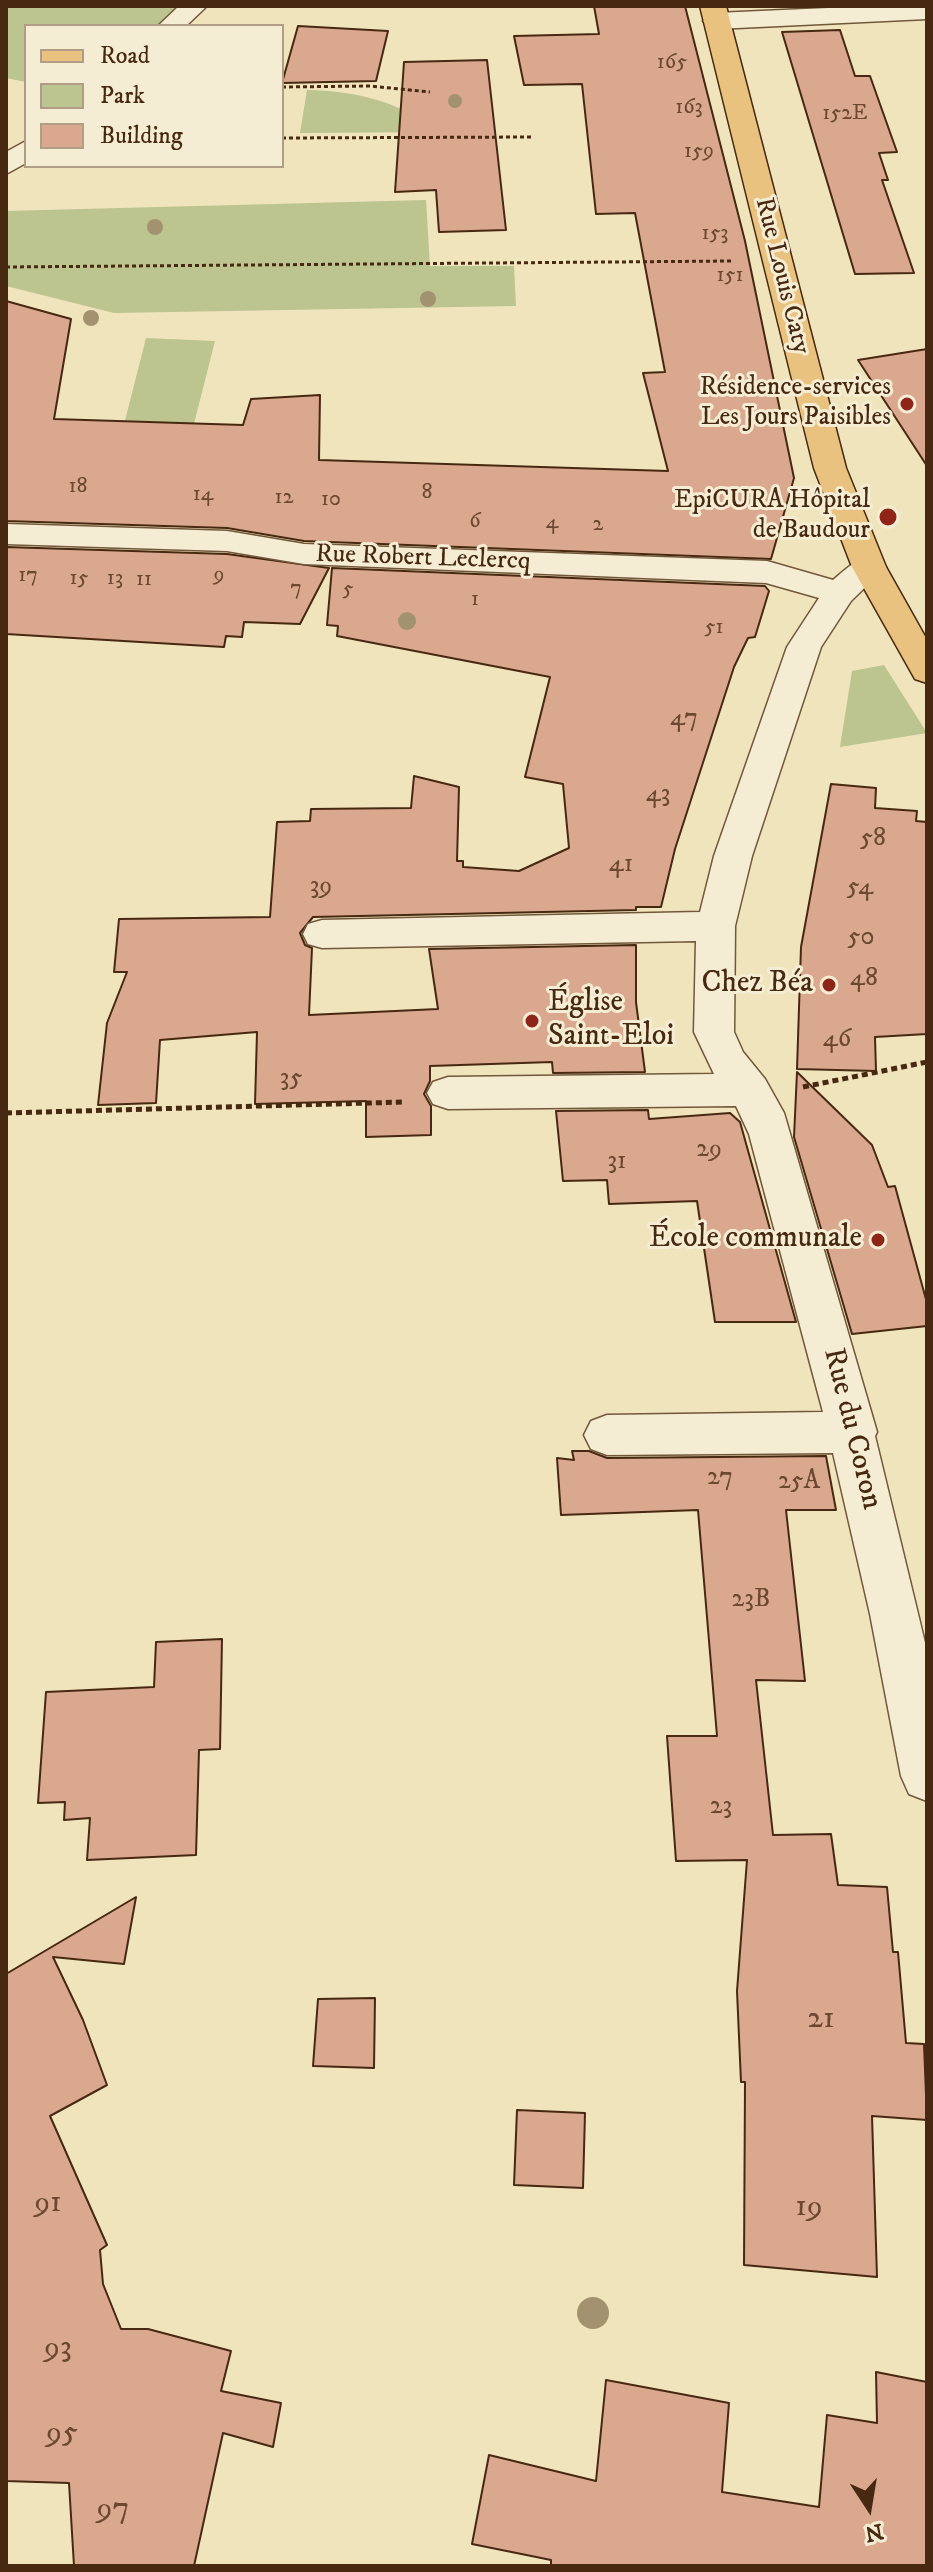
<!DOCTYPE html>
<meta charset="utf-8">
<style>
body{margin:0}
#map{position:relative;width:933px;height:2572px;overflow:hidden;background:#f0e4bc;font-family:"IM FELL DW Pica",serif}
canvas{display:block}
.frame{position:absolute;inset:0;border:8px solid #472810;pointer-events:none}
.legend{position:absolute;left:24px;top:24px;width:260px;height:144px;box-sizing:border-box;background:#f5edd3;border:2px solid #af9e85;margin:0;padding:10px 14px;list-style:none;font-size:24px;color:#472810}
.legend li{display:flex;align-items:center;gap:16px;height:40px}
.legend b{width:40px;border:2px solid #af9e85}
.north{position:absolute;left:829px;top:2468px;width:80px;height:80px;-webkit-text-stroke:6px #f5edd3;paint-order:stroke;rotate:168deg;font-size:22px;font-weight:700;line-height:32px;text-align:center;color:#472810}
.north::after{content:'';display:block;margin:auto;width:28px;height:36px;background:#472810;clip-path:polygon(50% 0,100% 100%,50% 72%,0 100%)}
</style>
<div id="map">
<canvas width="933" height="2572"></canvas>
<div class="frame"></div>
<ul class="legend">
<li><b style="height:10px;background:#e8c27e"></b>Road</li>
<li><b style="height:22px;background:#bcc48f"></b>Park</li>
<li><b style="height:22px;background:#d9a88e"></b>Building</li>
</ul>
<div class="north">N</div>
</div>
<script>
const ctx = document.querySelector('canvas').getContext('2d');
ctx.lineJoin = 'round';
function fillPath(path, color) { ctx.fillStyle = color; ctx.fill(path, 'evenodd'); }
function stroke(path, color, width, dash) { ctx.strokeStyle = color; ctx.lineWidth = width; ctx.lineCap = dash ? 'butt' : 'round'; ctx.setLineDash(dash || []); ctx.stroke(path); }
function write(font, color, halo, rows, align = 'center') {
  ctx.font = font + ' "IM FELL DW Pica",serif'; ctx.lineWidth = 6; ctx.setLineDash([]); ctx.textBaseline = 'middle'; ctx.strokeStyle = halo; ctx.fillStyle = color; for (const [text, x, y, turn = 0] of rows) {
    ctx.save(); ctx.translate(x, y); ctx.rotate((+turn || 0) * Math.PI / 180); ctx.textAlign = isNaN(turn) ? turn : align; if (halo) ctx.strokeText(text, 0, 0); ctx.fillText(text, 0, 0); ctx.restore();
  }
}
fillPath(new Path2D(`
 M6 6H194L171 26H26V82L6 78Z
 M307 90C356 91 399 101 438 132L300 133Z
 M426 200 430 266H514L516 306 114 313 6 286V211Z
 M146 338 215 341 168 526 99 523Z
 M884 665 927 733 840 747 852 671Z`), '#bcc48f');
const building = new Path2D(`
 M594 6H685L745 241 794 478 771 559 304 541 227 528 6 521V301L71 319 54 419 243 425 251 399 320 395 319 460 668 471 643 373 665 372 635 213 596 214 582 84 524 85 514 36 599 34Z
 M298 26 388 31 376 81 282 83Z
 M840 30 855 76H870L897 152 879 153 888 180H882L914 273 855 274 782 32Z
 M487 60 506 230 439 232 436 190 395 192 404 62Z
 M927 349V466L858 360Z
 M6 547 227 554 329 568 300 624 244 622 242 637 226 636 224 647 6 634Z
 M332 568 765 586 769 591 755 637 748 638 734 667 675 849 661 907H636V910L313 917 300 933 305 945 312 948 309 1015 438 1009 429 949 636 945V1002L645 1072 553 1073 552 1062 430 1066V1081L424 1094 431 1106V1135L366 1137V1101L255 1104 257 1032 160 1040 156 1103 98 1105 107 1023 127 972H114L119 919 270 917 277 822 310 821 311 809 411 808 414 776 459 787 457 861H463V867L519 871 569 848 563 784 525 777 550 677 337 636 338 626 327 625Z
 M831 784 876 788 875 808 917 811 916 821 927 822V1034L875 1037 876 1071 797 1069 801 947Z
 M797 1072 872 1145 888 1187 895 1186 927 1303V1326L852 1334 794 1137Z
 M648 1110 649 1119 730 1113 740 1122 796 1322H715L697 1201 609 1204 607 1180 563 1181 556 1111Z
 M572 1451H589L607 1458 826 1456 836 1510H786L805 1681 756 1680 773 1835 831 1834 838 1885 887 1887 893 1952H898L906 2043 924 2044 927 2120 872 2116 877 2277 744 2265 745 2082H741L737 1991 747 1860 676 1861 667 1736H717L698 1510 561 1515 557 1458 574 1460Z
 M222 1639 220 1749 199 1750 196 1855 87 1860 90 1818 64 1820 65 1802 38 1803 46 1692 154 1687 156 1642Z
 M136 1897 124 1964 53 1957 83 2020 107 2085 50 2116 107 2245 100 2250 103 2284 121 2329H148L231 2351 221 2391 281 2403 273 2447 223 2433 194 2566H74L69 2483 6 2481V1974Z
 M375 1998 374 2068 313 2066 318 1999Z
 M517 2110 585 2113 583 2188 514 2185Z
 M876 2372 927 2382V2566H551V2560L472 2544 489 2455 596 2481 606 2380 729 2403 722 2492 819 2507 827 2415 877 2423Z`);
fillPath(building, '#d9a88e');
stroke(building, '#472810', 2);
const minor = new Path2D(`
 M179 6H207L186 26H158Z
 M873 6H927V19L716 29 703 21 716 13Z
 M26 141V163L6 174V152Z
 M6 524 227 531 304 544 767 561 833 580C849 567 859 554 881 560L886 567 851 601 821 647 752 856 735 926 734 1032 743 1052 765 1079 784 1113 877 1432 875 1436 927 1651V1801L909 1794 901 1776 870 1614 833 1453 607 1455 591 1449 584 1435 591 1421 607 1415 823 1412 749 1134 736 1106 448 1109 433 1104 427 1093 433 1082 448 1077 714 1074 694 1032 696 941 322 948 308 944 303 934 308 924 322 920 700 912 714 856 787 647 819 598 766 583 304 564 227 551 6 544Z`);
const major = new Path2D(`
 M700 6H726L846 468 886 567 927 640V683L915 679 852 567 814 468Z`);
stroke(minor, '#71573b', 3);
stroke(major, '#472810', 3);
stroke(new Path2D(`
 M282 87 370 86 430 92
 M282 138 532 137
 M6 267 732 261`), '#472810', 3, [4, 3]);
stroke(new Path2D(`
 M803 1087 927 1062
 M6 1113 405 1102`), '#472810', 5, [6, 4]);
fillPath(minor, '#f5edd3');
fillPath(major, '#e8c27e');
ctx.fillStyle = '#a3926f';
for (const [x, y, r] of [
 [455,101,7],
 [155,227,8],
 [428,299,8],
 [91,318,8],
 [407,621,9],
 [593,2313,16]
]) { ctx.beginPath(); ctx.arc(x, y, r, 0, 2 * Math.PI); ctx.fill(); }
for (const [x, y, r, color] of [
 [907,404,8,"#8f2418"],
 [888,517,10,"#8f2418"],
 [829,985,8,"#8f2418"],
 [532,1021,8,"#8f2418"],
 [878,1240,8,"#8f2418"]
]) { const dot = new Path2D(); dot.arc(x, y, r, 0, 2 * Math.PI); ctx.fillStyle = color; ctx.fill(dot); stroke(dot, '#f5edd3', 3); }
write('22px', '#6c4830', null, [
 ["165",672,63],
 ["163",689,108],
 ["152E",845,114],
 ["159",699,152],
 ["153",715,234],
 ["151",730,276],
 ["18",78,487],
 ["8",427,493],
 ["14",203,495],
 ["12",284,498],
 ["10",331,500],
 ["6",475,522],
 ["4",552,523],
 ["2",598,525],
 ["17",28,576],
 ["9",219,576],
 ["15",79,579],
 ["13",115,579],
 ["11",144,580],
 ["7",296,589],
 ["5",348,590],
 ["1",475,600],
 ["51",714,628]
]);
write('26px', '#472810', '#f5edd3', [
 ["Rue Louis Caty",781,276,76],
 ["Rue Robert Leclercq",423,559,2]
]);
write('26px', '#472810', '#f5edd3', [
 ["Résidence-services",891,389],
 ["Les Jours Paisibles",891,419],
 ["EpiCURA Hôpital",870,502],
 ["de Baudour",870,532]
], 'right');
write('26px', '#6c4830', null, [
 ["47",684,720],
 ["43",658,796],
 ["58",873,840],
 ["41",621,866],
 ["39",321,888],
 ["54",860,889],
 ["50",861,939],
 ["48",864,980],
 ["46",837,1041],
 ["35",291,1080],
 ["29",709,1151],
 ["31",617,1163],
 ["27",720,1479],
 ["25A",799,1483],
 ["23B",751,1601],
 ["23",721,1808]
]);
write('30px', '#472810', '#f5edd3', [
 ["Chez Béa",813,985],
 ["Église",548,1004,"left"],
 ["Saint-Eloi",548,1038,"left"],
 ["École communale",862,1240]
], 'right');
write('30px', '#472810', '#f5edd3', [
 ["Rue du Coron",851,1429,76]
]);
write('32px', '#6c4830', null, [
 ["21",821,2020],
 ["91",48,2204],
 ["19",809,2208],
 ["93",58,2349],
 ["95",62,2434],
 ["97",113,2510]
]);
</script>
